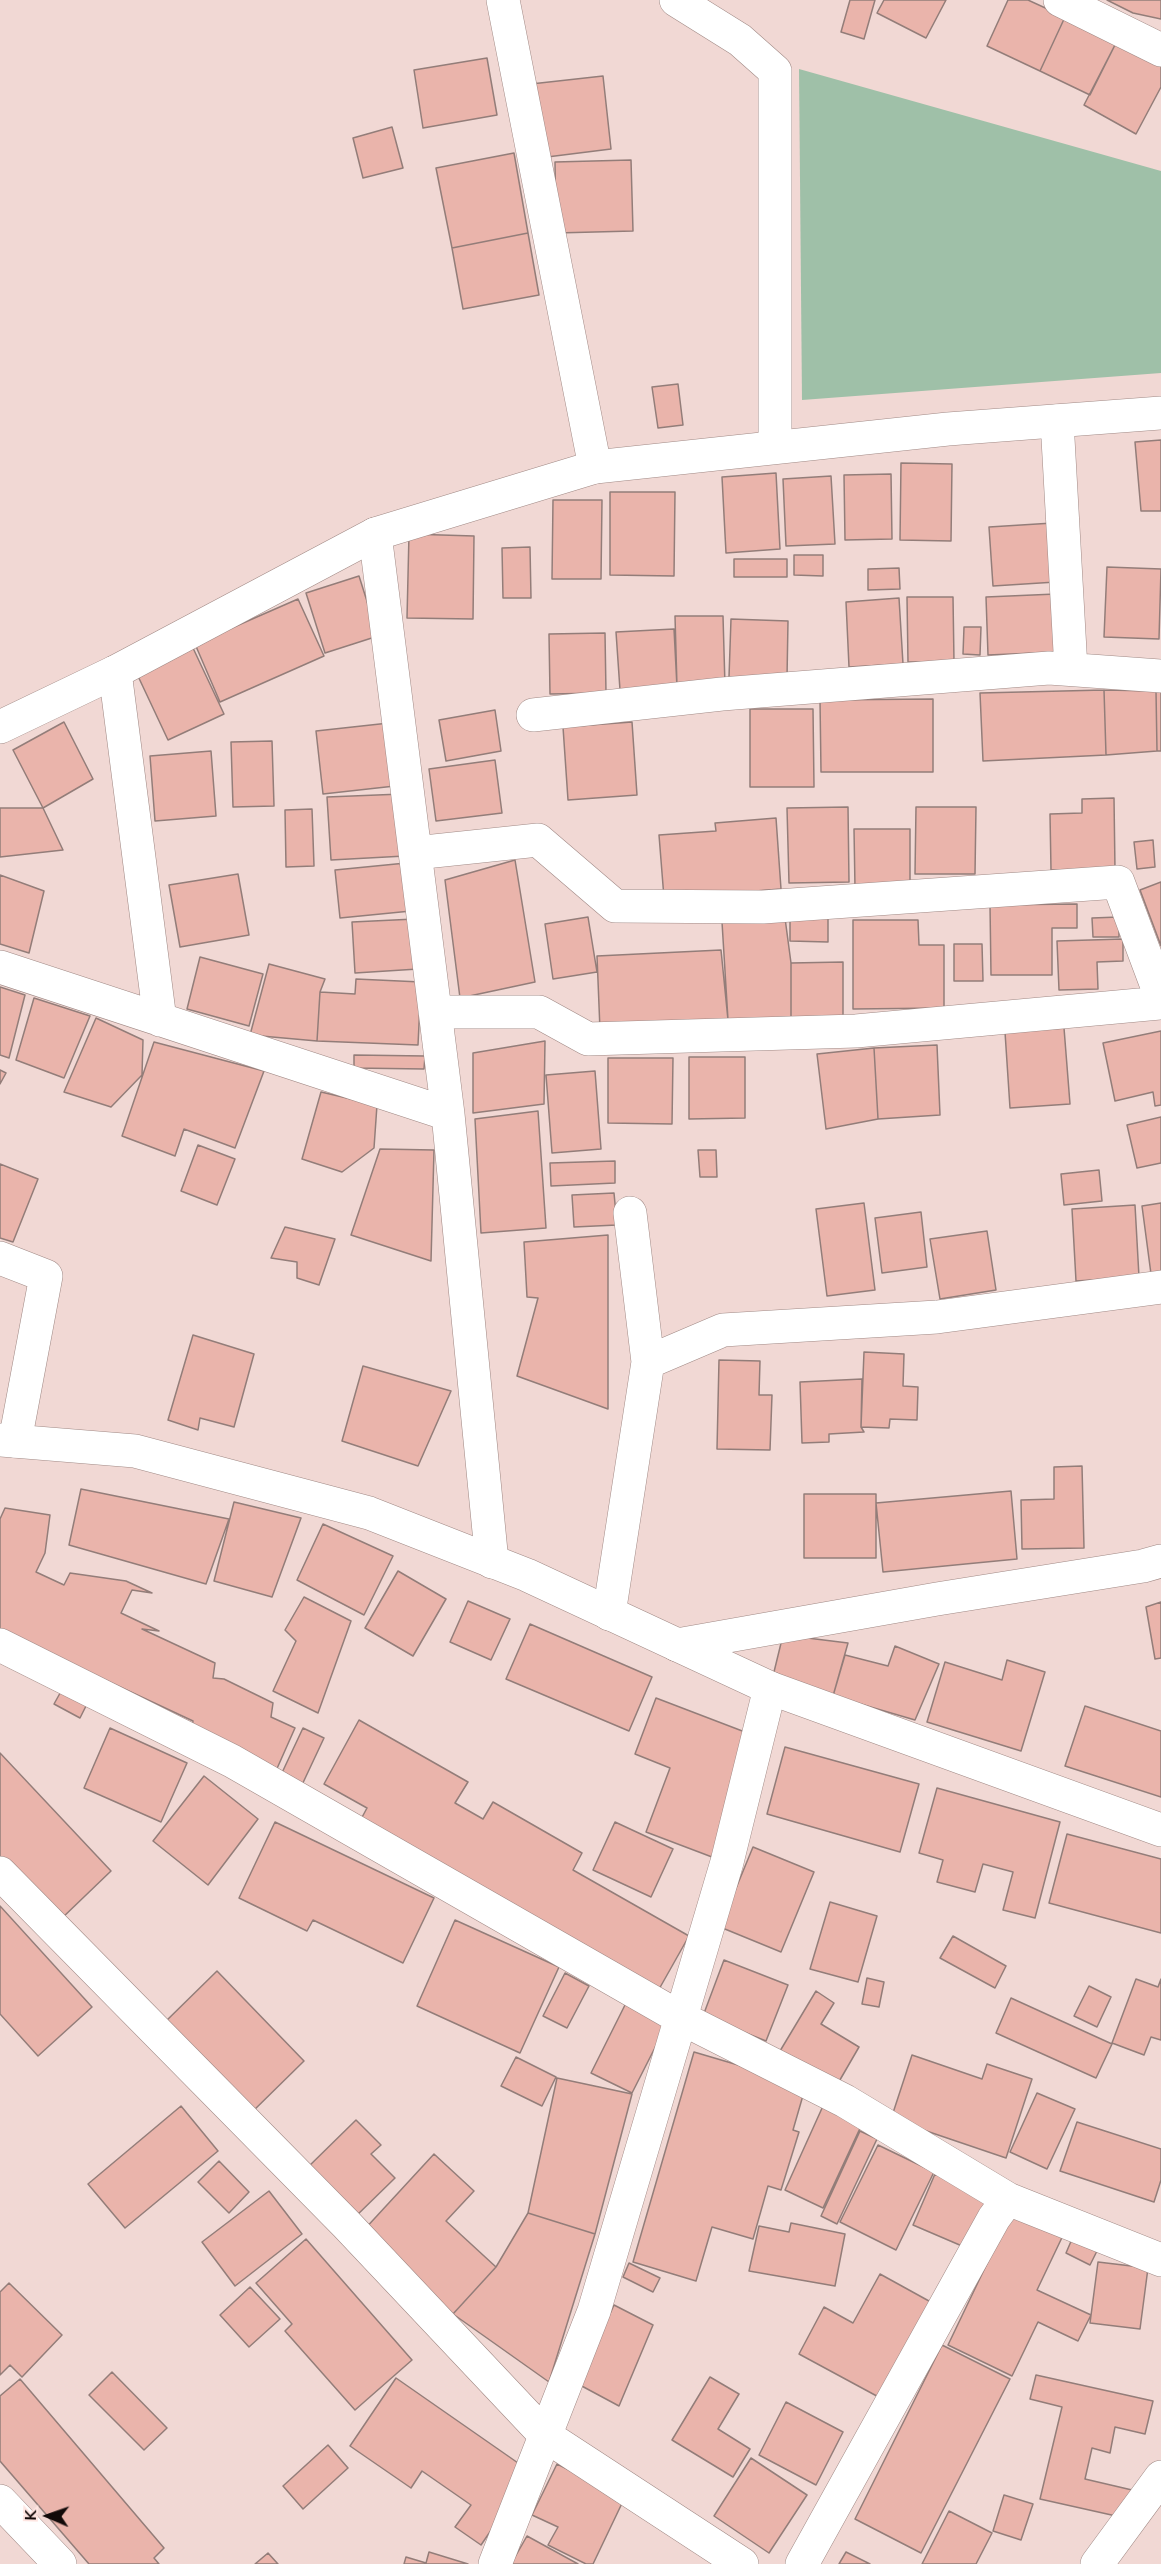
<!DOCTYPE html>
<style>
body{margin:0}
#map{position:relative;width:1161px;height:2564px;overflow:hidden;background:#f1d8d4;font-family:Mulish,sans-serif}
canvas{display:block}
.north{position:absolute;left:18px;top:2486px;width:60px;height:60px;-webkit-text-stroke:4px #fee5e1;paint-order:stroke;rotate:272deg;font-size:16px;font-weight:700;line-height:24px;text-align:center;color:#120a09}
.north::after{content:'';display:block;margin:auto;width:21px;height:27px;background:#120a09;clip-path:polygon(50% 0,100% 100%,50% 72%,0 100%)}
</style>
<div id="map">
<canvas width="1161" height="2564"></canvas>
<div class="north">K</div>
</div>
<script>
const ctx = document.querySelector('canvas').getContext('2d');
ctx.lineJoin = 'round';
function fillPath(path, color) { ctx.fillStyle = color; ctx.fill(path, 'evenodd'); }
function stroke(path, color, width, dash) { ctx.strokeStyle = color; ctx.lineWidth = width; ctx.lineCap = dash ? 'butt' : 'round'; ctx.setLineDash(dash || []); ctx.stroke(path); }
fillPath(new Path2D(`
 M799 69 1161 171V373L802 400Z`), '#9fc0a8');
const building = new Path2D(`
 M850 0H875L864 39 841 32Z
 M884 0H946L926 38 877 13Z
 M1008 0H1028L1065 17 1040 71 987 46Z
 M1107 0H1161V19L1133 13Z
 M1065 17 1117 41 1090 95 1040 71Z
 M1117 41 1161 64V87L1136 134 1084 105Z
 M487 58 497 115 423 128 414 70Z
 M603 76 611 149 539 158 531 84Z
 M392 127 403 168 363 178 353 138Z
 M514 153 528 233 452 248 436 168Z
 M631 160 633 231 556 233 555 162Z
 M528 233 539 295 463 309 452 248Z
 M678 384 683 425 658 428 652 387Z
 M1161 440V511H1141L1135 442Z
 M901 463 952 464 951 541 900 540Z
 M776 473 780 549 726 553 722 477Z
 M891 474 892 539 845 540 844 475Z
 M831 476 835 544 786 546 783 479Z
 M610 492H675L674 576 610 575Z
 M553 500H602L601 579H552Z
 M1053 523 1056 582 993 586 989 527Z
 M409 534 474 536 473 619 407 618Z
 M530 547 531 598H503L502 548Z
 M794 555H823V576L794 575Z
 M734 559H787V577H734Z
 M1107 567 1161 569 1159 639 1104 637Z
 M899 568 900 589 868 590V569Z
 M359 576 378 636 325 653 306 593Z
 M1056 594 1059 652 988 655 986 597Z
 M907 597H953L954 662H908Z
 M899 598 903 664 849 667 846 602Z
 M298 599 324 656 220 702 195 644Z
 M675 616H723L725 686 677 687Z
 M731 619 788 621 787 678 729 677Z
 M964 627H981L980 655 963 654Z
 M674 629 677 687 620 690 616 632Z
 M605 633 606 693 550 694 549 634Z
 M193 648 224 714 168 740 137 674Z
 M1104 690 1106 755 983 761 980 693Z
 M1104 690 1156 691 1157 751 1106 755Z
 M1156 691H1161V751H1157Z
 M933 699V772H821L820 700Z
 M750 709H813L814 787H750Z
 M495 710 501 751 446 761 439 720Z
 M64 722 93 779 43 808 13 750Z
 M632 722 637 795 568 800 563 727Z
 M389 723 395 786 323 794 316 731Z
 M272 741 274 806 233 807 231 742Z
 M211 751 216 816 155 821 150 756Z
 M495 760 502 813 436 821 429 769Z
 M402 794 405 856 331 860 327 797Z
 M1114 798 1115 870H1051L1050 814 1082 813V799Z
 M848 807 849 882 789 883 787 808Z
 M916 807H976L975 874H915Z
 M0 808H43L63 850 0 857Z
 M312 809 314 866 286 867 285 810Z
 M776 818 781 889 664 898 659 835 716 831 715 823Z
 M854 829H910V887L855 888Z
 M1153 840 1155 867 1137 869 1134 842Z
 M515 860 535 982 460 998 445 880Z
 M406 863 411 911 340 918 335 870Z
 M238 874 249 935 180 947 169 885Z
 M0 875 44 891 29 953 0 944Z
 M1161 882V946L1140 890Z
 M1077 904V928H1052V975H991L990 905Z
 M588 917 597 972 553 979 545 924Z
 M790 917H828V942L790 941Z
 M1119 917V937H1093L1092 918Z
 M785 918 791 963V1017L728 1020 722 922Z
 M415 919 418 969 355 973 352 922Z
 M853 920H918L919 945H944V1008L853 1009Z
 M1123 939V961L1097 962 1098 989 1059 990 1057 941Z
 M954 944H982L983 981H954Z
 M721 950 728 1020 600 1030 597 956Z
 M200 957 263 974 249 1026 187 1009Z
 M843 962V1016L791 1017V963Z
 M269 964 325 979 320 992 317 1041 250 1035Z
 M356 979 421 982 418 1045 317 1041 320 992 355 994Z
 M0 987 25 995 9 1058 0 1055Z
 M34 998 90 1016 64 1078 16 1060Z
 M96 1018 143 1040 142 1075 111 1107 64 1092Z
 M1064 1028 1070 1104 1010 1108 1005 1032Z
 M1161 1031V1105L1155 1106 1153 1092 1115 1101 1103 1043Z
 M545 1041 544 1104 473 1113V1053Z
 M154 1042 264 1071 235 1148 184 1129 175 1156 122 1136Z
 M937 1045 940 1115 878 1119 874 1048Z
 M874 1048 878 1119 826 1129 817 1054Z
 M354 1055 425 1056 424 1069 354 1068Z
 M689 1057H745V1118L689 1119Z
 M608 1058H673L672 1124 608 1123Z
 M0 1070 6 1073 0 1084Z
 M595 1071 601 1149 552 1153 546 1075Z
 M321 1092 377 1105 374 1148 342 1172 302 1159Z
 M538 1111 546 1228 481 1233 475 1119Z
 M1161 1117V1163L1137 1168 1127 1125Z
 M198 1145 235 1159 217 1205 181 1191Z
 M380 1149 434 1150 431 1261 351 1235Z
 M698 1150H716L717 1177H700Z
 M615 1161V1183L551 1186 550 1163Z
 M0 1164 38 1179 13 1242 0 1238Z
 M1099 1170 1102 1201 1064 1205 1061 1174Z
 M614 1193 617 1225 574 1227 572 1195Z
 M864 1203 875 1290 827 1296 816 1209Z
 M1161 1203V1273L1151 1274 1142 1206Z
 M1135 1205 1139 1277 1076 1281 1072 1209Z
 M921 1212 927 1267 882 1273 875 1218Z
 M285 1227 335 1239 319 1285 297 1278V1262L271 1258Z
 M987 1231 996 1290 940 1299 930 1239Z
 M608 1235V1409L517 1376 538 1298 527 1297 524 1242Z
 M193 1335 254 1354 234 1427 200 1418 198 1430 168 1420Z
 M864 1352 904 1354 903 1386 918 1387 917 1420 890 1419 889 1428 861 1427Z
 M719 1360 760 1361 759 1395H772L770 1450 717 1449Z
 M363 1366 451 1391 418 1466 342 1441Z
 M862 1379 861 1427 864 1432 829 1434V1442L802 1443 800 1382Z
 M1082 1466 1084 1548 1022 1549 1021 1500 1054 1499V1467Z
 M81 1489 229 1519 206 1584 69 1545Z
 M1011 1491 1017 1559 883 1572 876 1503Z
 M804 1494H876V1558H804Z
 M234 1502 301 1518 272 1597 214 1581Z
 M5 1508 50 1515 45 1553 36 1572 64 1585 70 1573 126 1581 152 1593 132 1590 121 1613 159 1631 142 1629 215 1663 213 1678 224 1679 273 1703 271 1717 295 1728 275 1773 191 1733 193 1721 0 1631V1519Z
 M323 1524 393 1556 364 1615 297 1580Z
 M398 1571 446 1599 413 1656 365 1628Z
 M304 1597 351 1621 318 1713 273 1691 296 1641 285 1630Z
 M468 1601 510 1619 491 1660 450 1642Z
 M1161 1602V1658L1155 1659 1146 1607Z
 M530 1624 652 1677 629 1731 506 1679Z
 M783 1635 848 1643 833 1696 773 1676Z
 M895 1646 939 1664 915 1720 833 1696 845 1655 888 1666Z
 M1007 1660 1045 1672 1021 1751 927 1722 945 1662 1002 1680Z
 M64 1686 89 1700 80 1718 54 1704Z
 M656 1698 758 1737 712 1857 646 1832 670 1768 635 1754Z
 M1085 1706 1161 1731V1797L1065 1766Z
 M359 1720 468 1782 455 1803 483 1819 493 1802 582 1853 573 1870 689 1936 658 1991 360 1821 367 1808 324 1784Z
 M110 1728 187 1763 161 1822 84 1788Z
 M303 1728 324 1738 301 1787 280 1777Z
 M785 1747 919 1784 900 1852 767 1814Z
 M0 1753 111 1871 60 1920 0 1857Z
 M204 1776 258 1819 208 1885 153 1841Z
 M937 1788 1060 1822 1035 1918 1003 1910 1013 1872 983 1864 975 1892 937 1882 943 1860 919 1853Z
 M275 1822 434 1898 403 1963 313 1920 307 1931 239 1898Z
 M615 1822 673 1849 651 1897 593 1870Z
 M1067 1834 1161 1859V1933L1049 1903Z
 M753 1847 814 1872 781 1952 720 1927Z
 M830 1902 877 1916 858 1982 810 1969Z
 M0 1906 92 2007 38 2056 0 2014Z
 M455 1920 559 1967 520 2053 417 2006Z
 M953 1936 1006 1966 995 1988 940 1958Z
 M724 1960 788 1985 766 2041 703 2016Z
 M217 1971 304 2061 248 2116 162 2025Z
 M565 1973 589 1986 567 2028 543 2016Z
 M867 1978 884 1982 879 2007 862 2004Z
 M1136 1979 1158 1987 1161 1979V2040L1151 2037 1144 2055 1112 2043Z
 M1089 1986 1111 1997 1097 2027 1074 2016Z
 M816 1991 834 2003 821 2024 859 2047 837 2085 780 2051Z
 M1011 1998 1112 2044 1096 2078 996 2033Z
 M628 1999 669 2020 632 2093 591 2073Z
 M694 2052 806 2085 793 2130 799 2132 781 2190 768 2186 753 2239 712 2227 696 2281 633 2262Z
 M912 2055 982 2079 987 2064 1032 2079 1006 2158 891 2119Z
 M516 2057 556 2077 542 2106 501 2086Z
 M557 2078 632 2094 595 2234 528 2213Z
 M1037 2093 1075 2109 1047 2169 1010 2152Z
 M181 2106 218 2151 125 2228 88 2184Z
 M823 2106 862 2124 823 2208 785 2190Z
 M356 2120 381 2145 371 2154 395 2178 352 2220 304 2171Z
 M1077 2122 1161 2149V2180L1154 2202 1060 2171Z
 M860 2131 877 2139 837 2224 821 2216Z
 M878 2145 934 2172 896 2250 840 2222Z
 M434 2154 474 2191 446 2221 496 2267 453 2314 363 2231Z
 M219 2161 249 2192 229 2213 198 2182Z
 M935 2174 991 2198 969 2249 913 2225Z
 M269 2191 302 2234 235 2286 202 2242Z
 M1016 2203 1067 2227 1037 2290 1091 2315 1078 2341 1038 2322 1012 2376 948 2345Z
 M528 2213 595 2234 549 2382 453 2314 496 2267Z
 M791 2223 845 2234 835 2286 749 2271 759 2226 789 2232Z
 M306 2239 412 2360 355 2410 285 2331 292 2324 256 2283Z
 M1072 2239 1097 2251 1090 2265 1066 2253Z
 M1098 2262 1148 2268 1140 2329 1090 2323Z
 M629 2263 660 2278 653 2292 623 2277Z
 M880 2274 938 2306 886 2401 799 2354 824 2307 853 2323Z
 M9 2283 62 2335 22 2377 10 2365 0 2375V2292Z
 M250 2287 280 2319 249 2347 220 2315Z
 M614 2305 653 2325 619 2406 578 2384Z
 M942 2345 1010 2379 921 2553 855 2519Z
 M112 2372 167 2428 144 2450 89 2395Z
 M1036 2375 1153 2401 1145 2434 1115 2427 1110 2453 1092 2448 1085 2479 1132 2490 1125 2518 1040 2499 1062 2407 1030 2399Z
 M710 2377 739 2394 718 2429 750 2449 733 2477 672 2440Z
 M396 2378 531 2472 481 2545 455 2527 471 2505 422 2471 411 2488 350 2446Z
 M20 2379 164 2548 154 2558 159 2564H89L0 2461V2396Z
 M786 2402 843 2432 816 2485 759 2455Z
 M328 2445 348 2468 303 2509 283 2486Z
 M751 2458 807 2495 769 2553 714 2516Z
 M557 2464 625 2497 593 2564H586L548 2545 558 2527 532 2515Z
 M1004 2495 1033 2504 1021 2540 993 2531Z
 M949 2511 992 2533 976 2564H922Z
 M527 2536 578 2564H511Z
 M429 2552 468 2564H404L406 2557 426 2563Z
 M846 2552 870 2564H839Z
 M268 2553 278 2564H255Z`);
fillPath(building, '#eab4ab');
stroke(building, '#937d79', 1.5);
const minor = new Path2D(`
 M503 0 595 467
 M676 0 740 40 775 71V447
 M1060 0 1161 50
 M1057 421 1071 669
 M375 534 448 1114 492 1562
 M115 672 160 1020
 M533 715 722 694 1049 668 1161 676
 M415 853 538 840 615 906 763 907 1118 882 1161 997
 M0 967 448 1114
 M435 1012H539L588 1039 856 1031 1161 1003
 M630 1213 648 1362
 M0 1258 46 1276 15 1441
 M609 1614 648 1362 723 1330 937 1317 1161 1287
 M0 1645 232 1761 679 2017 845 2101 1008 2199 1161 2260
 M677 1645 937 1599 1143 1566 1161 1561
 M0 1873 346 2224 546 2436 742 2564
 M0 2501 60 2564
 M495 2564 594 2311 727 1862 770 1688
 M802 2564 994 2218 1008 2199
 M1097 2564 1161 2477`);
const tertiary = new Path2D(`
 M0 727 115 672 375 534 595 467 948 429 1161 413
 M0 1440 135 1451 369 1513 527 1575 770 1688 1161 1830`);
stroke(minor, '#a08985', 34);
stroke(tertiary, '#a08985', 34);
stroke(minor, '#fff', 33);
stroke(tertiary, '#fff', 33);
</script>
